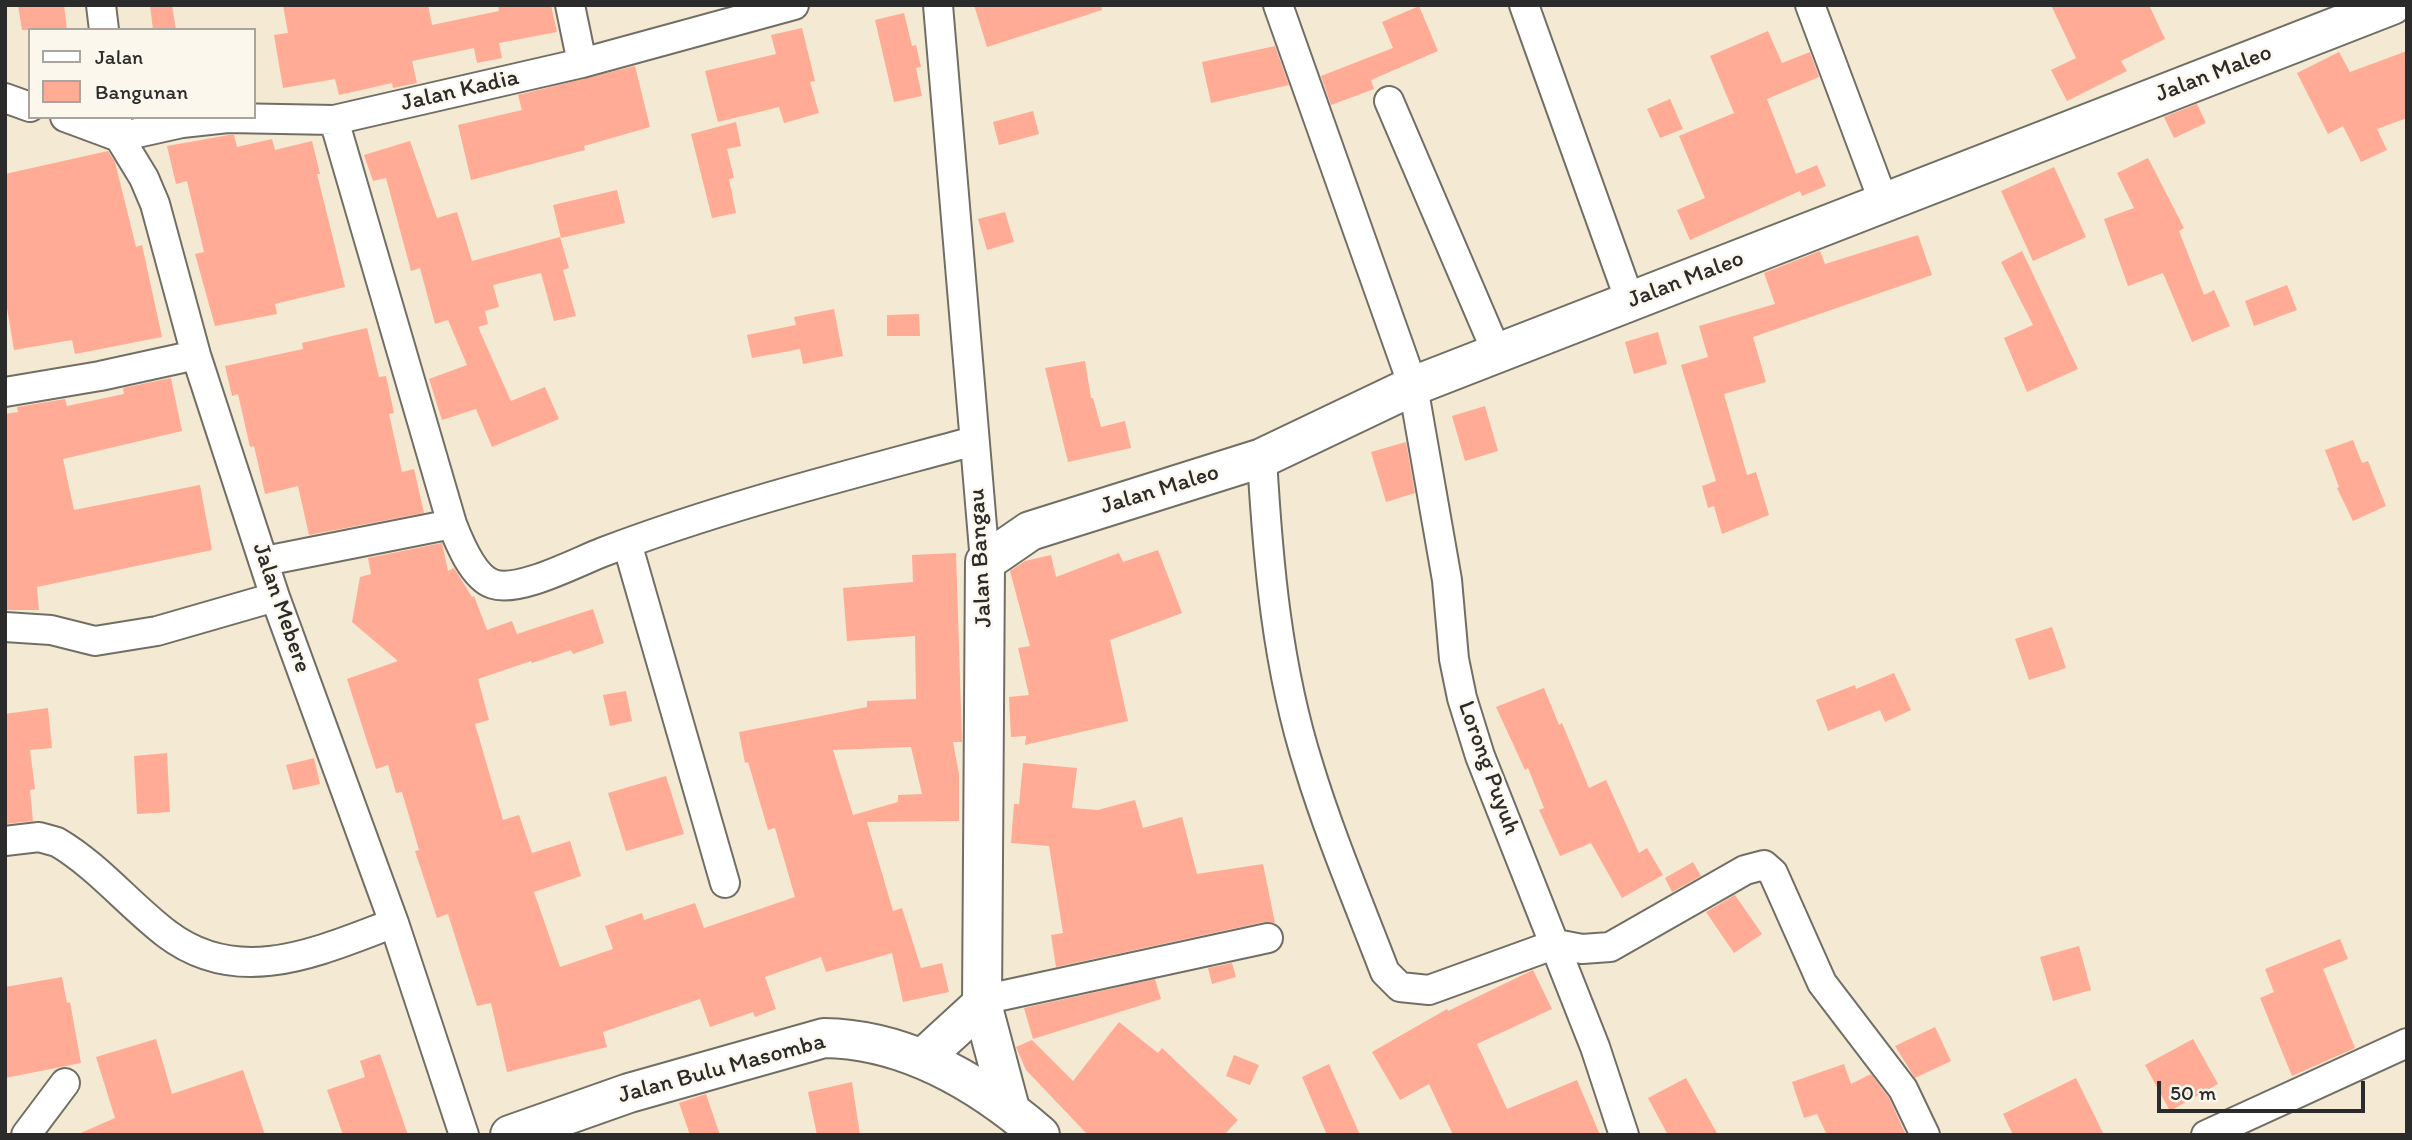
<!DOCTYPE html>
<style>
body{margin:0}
#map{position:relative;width:2412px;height:1140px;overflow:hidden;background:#f4e9d2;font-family:Itim,sans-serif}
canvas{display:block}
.frame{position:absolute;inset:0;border:7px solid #2b2b2b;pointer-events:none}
.legend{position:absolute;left:28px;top:28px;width:228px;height:91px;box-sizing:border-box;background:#fbf7ec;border:2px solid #a8a59f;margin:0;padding:9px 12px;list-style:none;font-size:21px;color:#2b2b2b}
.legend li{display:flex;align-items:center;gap:14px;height:35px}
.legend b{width:35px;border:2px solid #a8a59f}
.scale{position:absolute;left:2157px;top:1081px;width:208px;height:32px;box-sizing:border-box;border:4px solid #2b2b2b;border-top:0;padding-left:9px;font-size:21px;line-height:24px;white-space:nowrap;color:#2b2b2b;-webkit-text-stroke:5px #fbf7ec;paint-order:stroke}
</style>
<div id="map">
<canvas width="2412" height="1140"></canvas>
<div class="frame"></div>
<ul class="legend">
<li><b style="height:9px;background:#fff"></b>Jalan</li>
<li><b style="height:19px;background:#ffab95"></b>Bangunan</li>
</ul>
<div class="scale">50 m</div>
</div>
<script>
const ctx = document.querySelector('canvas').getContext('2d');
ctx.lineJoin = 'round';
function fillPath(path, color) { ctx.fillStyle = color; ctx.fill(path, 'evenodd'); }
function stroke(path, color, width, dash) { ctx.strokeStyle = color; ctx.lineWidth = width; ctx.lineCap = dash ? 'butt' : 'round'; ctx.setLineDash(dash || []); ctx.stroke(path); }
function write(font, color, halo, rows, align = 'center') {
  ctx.font = font + ' Itim,sans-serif'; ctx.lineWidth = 5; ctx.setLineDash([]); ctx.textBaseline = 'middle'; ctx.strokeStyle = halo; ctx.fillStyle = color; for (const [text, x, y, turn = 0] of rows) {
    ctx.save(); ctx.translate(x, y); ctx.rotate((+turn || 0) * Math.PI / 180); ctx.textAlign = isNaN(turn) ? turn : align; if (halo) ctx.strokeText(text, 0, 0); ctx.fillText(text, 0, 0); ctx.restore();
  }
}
fillPath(new Path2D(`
 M18 5H64L67 30H22Z
 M150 5H172L176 30H153Z
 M283 5H428L432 25 499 11 498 5H551L557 32 499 43 502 58 477 63 474 48 412 61 417 83 393 88 392 83 339 95 335 79 283 88 274 35 288 33Z
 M974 5H1101L1102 10 987 47Z
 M2051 5H2149L2165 39 2121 61 2127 71 2067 101 2051 70 2076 58Z
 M1419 6 1438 51 1371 80 1374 89 1331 105 1321 76 1393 48 1382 22Z
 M904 13 912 46 916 45 921 67 916 68 922 96 894 102 875 20Z
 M802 28 815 81 810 82 819 113 784 123 779 107 718 122 705 71 776 54 771 35Z
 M1768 31 1782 63 1810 52 1819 77 1767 99 1796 174 1817 165 1826 186 1802 196 1800 191 1690 240 1677 210 1705 198 1679 136 1734 113 1710 56Z
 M1275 46 1289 85 1211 103 1202 62Z
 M2407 51V118L2377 129 2387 150 2361 162 2343 126 2328 134 2297 73 2339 52 2350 72Z
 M635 66 650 127 584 146 585 150 471 180 458 125 522 110 518 95Z
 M1670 99 1683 129 1660 138 1647 109Z
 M2197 104 2206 123 2174 138 2164 117Z
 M1033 111 1039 134 999 145 993 122Z
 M736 122 741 146 727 149 734 178 729 179 736 213 712 218 691 134Z
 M229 135H234L237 147 272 139 275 150 312 141 320 174H317L345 287 275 304 277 314 215 326 195 254 204 252 187 181 176 184 167 146Z
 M410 141 437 218 457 212 472 261 560 237 569 268 563 270 576 316 554 321 541 273 493 285 499 307 485 311 488 324 478 327 511 401 545 387 559 419 492 447 476 409 442 420 429 379 467 365 448 320 435 324 420 268 411 271 386 178 373 181 364 155Z
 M108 151 115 162 136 247 142 245 162 337 75 354 72 340 14 350 5 296V174Z
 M2148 158 2184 228 2179 231 2204 295 2214 290 2230 326 2192 342 2163 273 2128 286 2104 219 2134 208 2117 173Z
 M2054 167 2086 237 2033 261 2001 191Z
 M617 190 625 223 561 238 553 205Z
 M1005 212 1014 242 987 250 978 219Z
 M1918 235 1932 275 1753 337 1766 382 1724 394 1747 475 1756 472 1769 515 1722 534 1714 506 1708 508 1702 486 1716 481 1681 365 1708 357 1699 326 1775 304 1764 273 1820 251 1825 264Z
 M2022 251 2078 369 2027 392 2004 338 2033 325 2001 262Z
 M2287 285 2297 310 2254 326 2245 301Z
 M834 309 843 356 803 364 800 349 752 358 747 335 796 325 794 317Z
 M919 314 920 336H887V315Z
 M367 328 379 377 386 376 394 413 389 414 402 472 414 469 424 513 309 535 298 486 265 494 254 446 250 447 238 394 232 396 225 366 303 349 302 343Z
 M1658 332 1667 364 1634 374 1625 342Z
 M1085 361 1091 398H1093L1101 427 1125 421 1131 448 1068 462 1045 368Z
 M171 378 182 431 63 459 74 510 200 485 212 550 37 587 39 610H5V414L18 412 17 407 65 399 67 406 124 394 123 388Z
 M1485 406 1498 451 1465 461 1452 416Z
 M2353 440 2362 463 2368 461 2386 506 2353 521 2337 488 2339 487 2325 450Z
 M1406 442 1415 493 1386 502 1371 452Z
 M442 543 448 571 454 568 472 597 474 596 487 630 512 621 517 634 593 609 604 643 573 654 571 650 532 663 531 661 478 679 489 720 475 724 503 820 519 815 532 853 570 841 581 876 534 892 560 967 613 949 605 926 642 913 644 920 695 903 704 928 795 897 775 828 768 830 748 762 745 763 739 732 867 707V701L916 699 915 636 847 641 843 588 913 582 912 555 956 553 962 742H953L959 774V821L867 822 893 911 902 908 921 968 942 963 949 992 903 1002 892 953 826 972 821 957 765 977 776 1009 755 1017 753 1012 710 1027 700 999 603 1032 607 1047 507 1072 491 1003 477 1006 448 914 437 918 415 851 419 850 402 792 396 793 388 765 376 769 347 679 398 661 352 622 360 577 371 574 368 558ZM911 747 922 794 898 795V802L853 815 833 750Z
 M1158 550 1182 613 1110 640 1128 721 1025 745 1026 736 1011 737 1009 697 1029 695 1018 648 1030 646 1010 571 1025 561 1051 555 1056 577 1119 553 1123 562Z
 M2052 627 2066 668 2029 680 2015 639Z
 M1894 673 1911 710 1885 722 1880 710 1828 731 1816 700 1855 685 1856 689Z
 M1544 688 1559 725 1562 723 1589 788 1606 780 1639 853 1647 848 1663 875 1622 898 1591 843 1560 856 1539 810 1544 808 1528 768 1525 770 1496 707Z
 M626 691 632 721 610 726 603 695Z
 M48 708 52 748 30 750 35 789 30 790 33 821 5 824V714Z
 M167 753 170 812 137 814 134 756Z
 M314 758 320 784 293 790 286 765Z
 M1023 763 1077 768 1072 808 1098 810 1135 800 1143 828 1182 817 1197 874 1263 864 1275 923 1264 922 1056 967 1051 935 1063 933 1049 846 1011 843 1014 804H1019Z
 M666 776 684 834 626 851 608 793Z
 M1693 862 1701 876 1672 892 1665 878Z
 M1735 895 1762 934 1734 953 1706 912Z
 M2340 939 2348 959 2323 969 2355 1048 2292 1076 2260 998 2274 992 2265 969Z
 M2079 946 2091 990 2053 1001 2040 957Z
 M1232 963 1236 977 1212 984 1208 968Z
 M1533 970 1552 1009 1477 1044 1507 1109 1577 1080 1600 1135H1453L1429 1084 1400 1100 1372 1052 1447 1009 1448 1011Z
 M62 977 67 1003 70 1002 81 1063 5 1078V987Z
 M1155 979 1161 999 1033 1039 1024 1008Z
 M1119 1022 1158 1053 1162 1048 1238 1120 1224 1135H1088L1026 1070 1016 1047 1032 1040 1073 1081Z
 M1935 1027 1951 1061 1915 1078 1895 1046Z
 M156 1039 172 1094 243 1070 265 1135H76L115 1118 96 1057Z
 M2193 1039 2218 1084 2170 1111 2145 1065Z
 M380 1054 408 1135H343L327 1090 365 1077 360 1061Z
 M1234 1055 1259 1065 1250 1085 1226 1076Z
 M1329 1064 1360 1135H1327L1302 1077Z
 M1844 1064 1851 1084 1871 1074 1889 1098 1906 1135H1827L1817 1114 1804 1118 1792 1082Z
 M1686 1078 1718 1135H1668L1648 1098Z
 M2076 1078 2104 1135H2013L2003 1114Z
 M852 1082 860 1135H817L808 1092Z
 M706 1094 720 1135H690L679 1103Z`), '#ffab95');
const street = new Path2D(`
 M101 5 104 30
 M570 5 582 63
 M938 5 985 562
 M1278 5 1413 386 1447 580 1454 659 1462 698 1480 756 1595 1047 1624 1135
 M1524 5 1630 301
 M1810 5 1884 203
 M5 98 30 107
 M1389 101 1497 353
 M65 117 119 137 144 178 155 204 196 355 275 597 394 923 464 1135
 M117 120 119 137 182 123 228 118 334 120 582 63 794 5
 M334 120 452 524C459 542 473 577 493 584 519 593 577 562 603 552 724 506 849 475 974 441
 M5 392 100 376 196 355
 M1262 458C1268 562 1277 667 1309 767 1330 836 1359 904 1385 972L1400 987 1429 990 1556 944 1582 949 1610 947 1745 870 1764 865 1773 873 1822 983 1903 1089 1925 1135
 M627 543 725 883
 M265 561 452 524
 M5 627 51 630 95 641 157 631 275 597
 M5 841 39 837 57 842C98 866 129 905 167 934 240 989 319 951 394 923
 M982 1000 1268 938
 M26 1135 65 1083
 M2206 1135 2407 1043`);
const secondary = new Path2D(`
 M922 1059 982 1004
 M1010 1109 982 1004 985 562 1030 531 1262 458 1413 386 2392 5
 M510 1135 629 1093 824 1038C905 1039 980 1083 1040 1135`);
stroke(street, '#716e65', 32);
stroke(secondary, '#716e65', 42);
stroke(street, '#fff', 28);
stroke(secondary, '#fff', 38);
write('24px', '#2b2b2b', '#fbf7ec', [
 ["Jalan Maleo",2214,74,-21],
 ["Jalan Kadia",460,91,-13],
 ["Jalan Maleo",1686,280,-21],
 ["Jalan Maleo",1160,490,-17],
 ["Jalan Bangau",981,558,-93],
 ["Jalan Mebere",281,608,71],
 ["Lorong Puyuh",1488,768,70],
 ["Jalan Bulu Masomba",722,1069,-15]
]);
</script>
